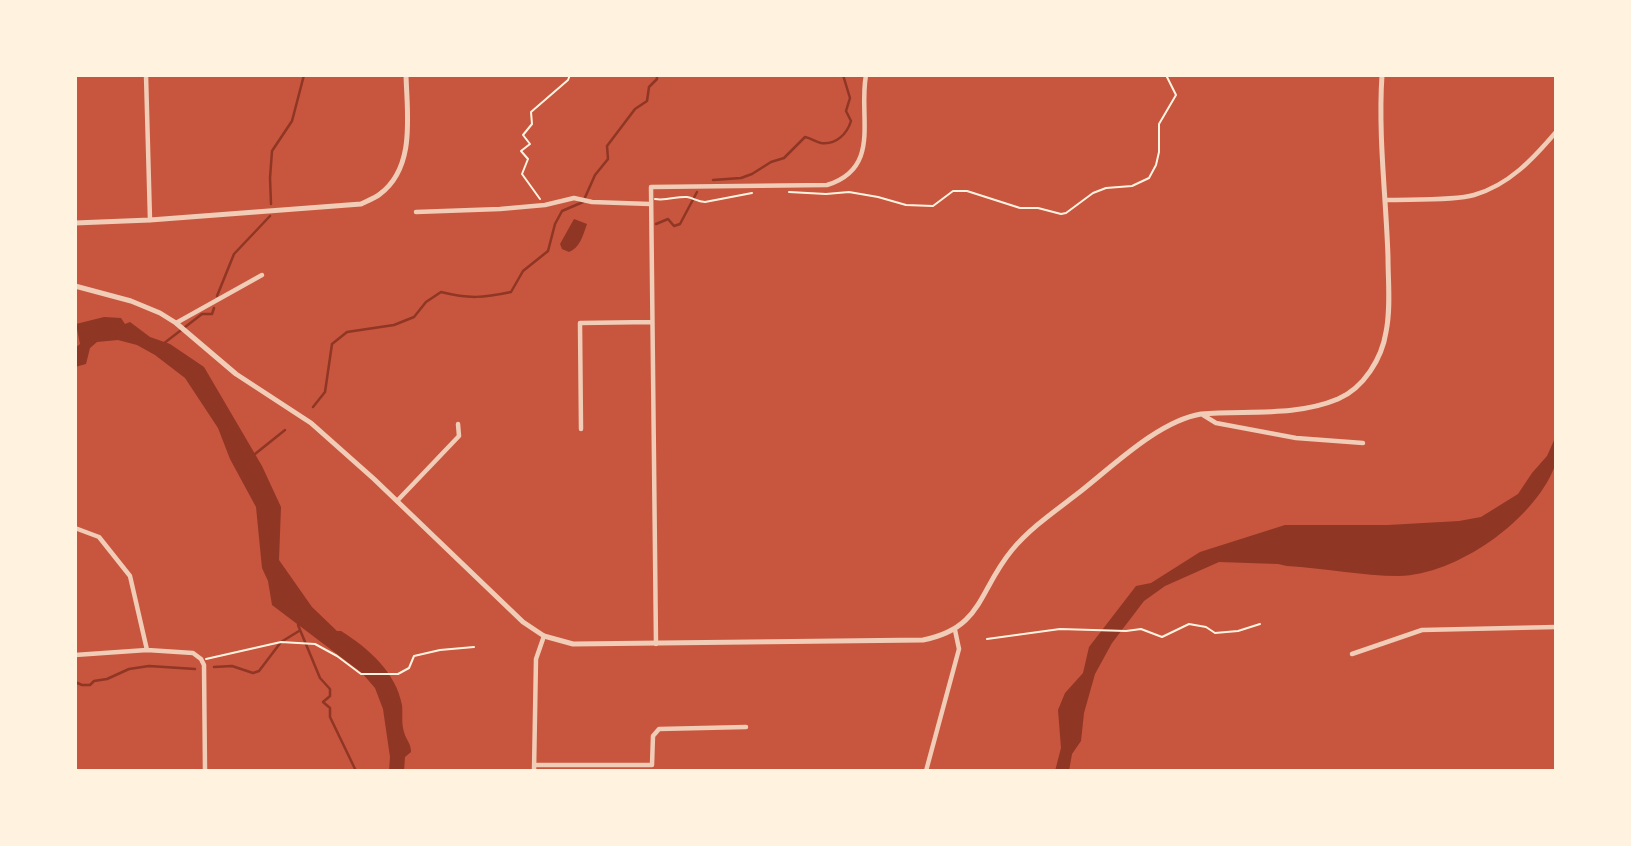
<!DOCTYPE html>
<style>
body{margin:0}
#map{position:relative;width:1631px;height:846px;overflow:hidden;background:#c8553d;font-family:"Alegreya Sans",sans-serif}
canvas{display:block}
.frame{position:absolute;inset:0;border:77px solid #fff3e0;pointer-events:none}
</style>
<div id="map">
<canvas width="1631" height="846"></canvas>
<div class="frame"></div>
</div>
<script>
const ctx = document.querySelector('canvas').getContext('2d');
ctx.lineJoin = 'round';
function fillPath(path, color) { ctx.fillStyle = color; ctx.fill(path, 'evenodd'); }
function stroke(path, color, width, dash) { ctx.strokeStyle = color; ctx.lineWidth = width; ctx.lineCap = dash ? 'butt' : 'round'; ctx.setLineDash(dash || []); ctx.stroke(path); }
fillPath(new Path2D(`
 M574 219 587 224C583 235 580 248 569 252L562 249 560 244Z
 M104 317 121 318 125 324 130 322 150 337 170 344 204 367 262 466 281 507 279 560 312 607 337 631H341C368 648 396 672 402 705 403 713 401 723 404 732 406 740 411 743 411 752L405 757 404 771H389L390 757 383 709 375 688 362 673 272 605 268 581 262 568 256 507 230 459 218 428 185 378 155 355 137 345 118 340 97 342 90 348 86 364 75 367V348L80 344 76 324Z
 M1556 436C1556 446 1558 459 1554 468 1533 521 1456 575 1399 576 1362 576 1324 568 1287 566L1278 564 1219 562 1165 586 1144 601 1112 643 1095 674 1084 713 1081 741 1072 754 1069 771H1055L1061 748 1058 710 1065 693 1083 673 1089 647 1136 586 1151 583 1200 552 1285 525H1388L1459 521 1481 517 1518 494 1532 473 1547 456Z`), '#8f3625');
stroke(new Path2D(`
 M713 180 741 178 752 174 771 162 784 158 805 137C811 138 816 142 821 143 836 145 847 134 851 121L846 111 850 98 843 75
 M271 204 270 178 272 151 292 121 304 75
 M656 224 668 219 674 226 680 224 697 192
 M217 296 234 254 270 216
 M163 344 202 314H212L214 308
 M313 407 325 392 332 344 347 332 394 325 414 317 426 302 441 292C469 299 483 298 511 292L523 271 548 251 555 224 562 211 583 202 595 175 608 159 607 146 635 109 647 101 649 87 657 79V75
 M255 454 285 430
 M298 625 320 678 330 689V696L323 702 330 708V717L356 771
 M214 667 232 666 253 673 259 671 281 642 299 631
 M75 682 82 685H90L94 681 107 679 129 669 149 666 195 669`), '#8f3625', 2.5);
stroke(new Path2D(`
 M789 192 826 194 849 192 878 197 906 205 933 206 953 191H967L1020 208H1038L1061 214 1066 213 1093 193 1106 188 1132 186 1149 178 1156 165 1159 152V124L1176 95 1166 75
 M540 199 522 174 528 159 521 151 530 144 523 135 532 124 531 112 568 80 570 75
 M655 199C667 201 677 196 687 197 694 198 697 202 705 202L752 193
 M987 639 1060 629 1126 631 1141 629 1162 637 1189 624 1206 627 1215 633 1238 631 1260 624
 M206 659 281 642 315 644 337 656 361 674H398L409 668 414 656 440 650 474 647`), '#fff3e0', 2);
stroke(new Path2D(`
 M146 75 150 220
 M1386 200C1410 199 1453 201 1474 195 1509 185 1533 159 1556 132
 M416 212 500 209 545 205 574 198 592 202 650 204
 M176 323 262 275
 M1203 415 1216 423 1296 438 1363 443
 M581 429 580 323 651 322
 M397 501 459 436 458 424
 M75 528 99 537 130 576 147 650
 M656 644 651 187 827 185C882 168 858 117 866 75
 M1352 654 1422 630 1556 627
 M75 655 147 650 193 653 201 659 204 665 205 771
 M534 765H652L653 736 659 729 746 727
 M534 771 536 659 544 636
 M926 771 959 649 955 630`), '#f1ccb7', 4.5);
stroke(new Path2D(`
 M75 223 150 220 361 204C367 201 375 198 380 194 416 167 407 114 406 75
 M75 286 131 301 160 313 176 323 236 374 311 423 374 479 523 622 544 636 573 644 923 640C983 628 978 591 1012 550 1031 527 1058 509 1081 491 1114 465 1159 421 1201 414 1246 410 1295 417 1338 399 1364 388 1382 358 1386 332 1391 308 1388 281 1388 257 1386 196 1378 136 1382 75`), '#f1ccb7', 5);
</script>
